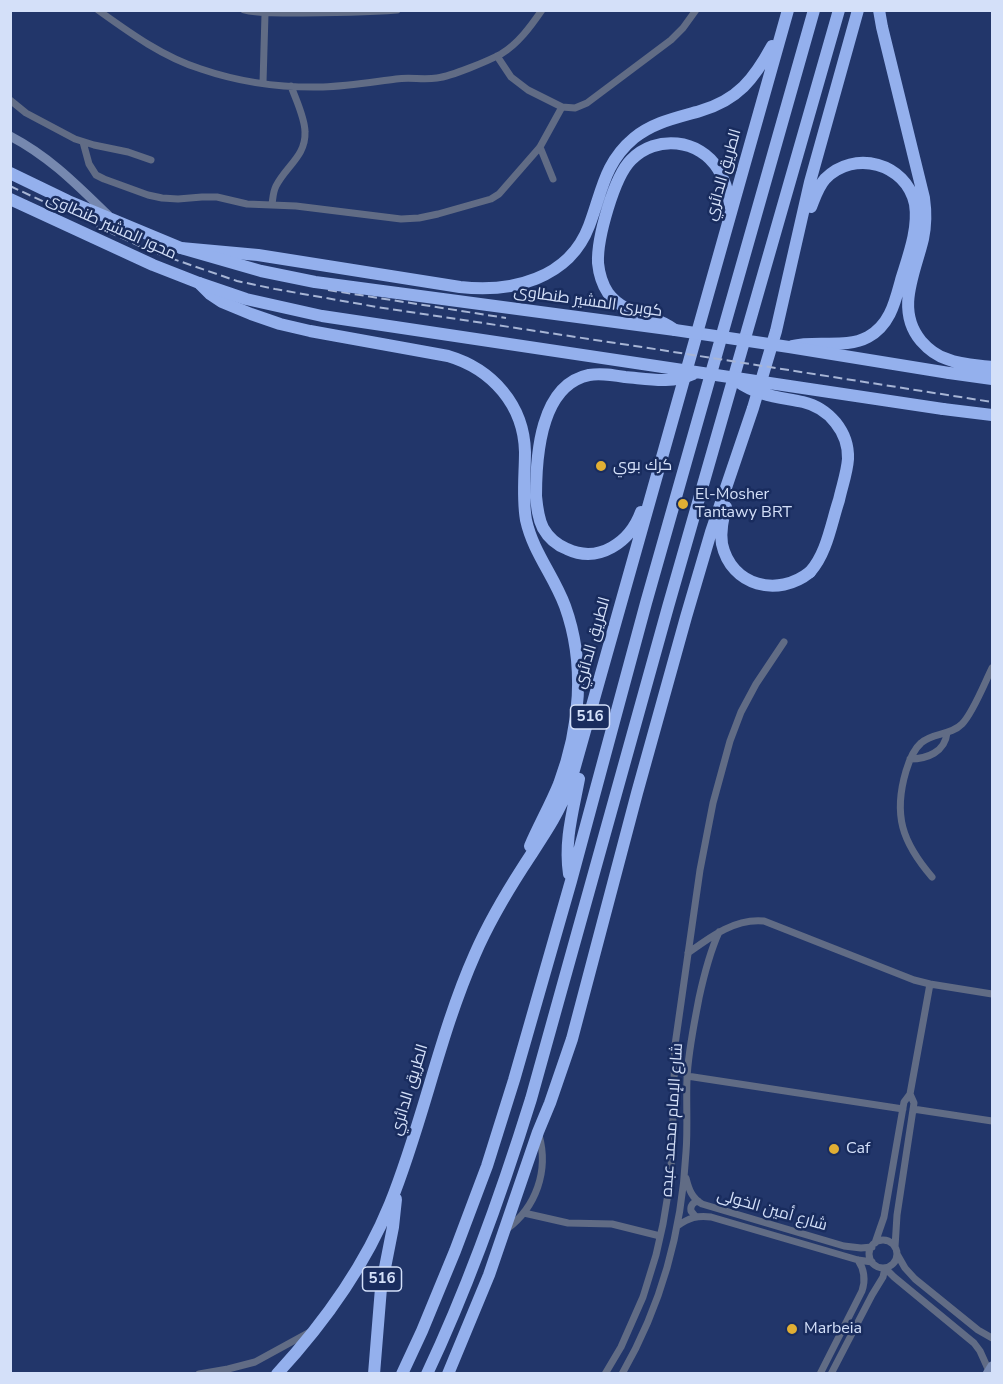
<!DOCTYPE html>
<meta charset="utf-8">
<style>
body{margin:0}
#map{position:relative;width:1003px;height:1384px;overflow:hidden;background:#22366a;font-family:"Nunito Sans",sans-serif}
canvas{display:block}
.frame{position:absolute;inset:0;border:12px solid #d4e0f9;pointer-events:none}
</style>
<div id="map">
<canvas width="1003" height="1384"></canvas>
<div class="frame"></div>
</div>
<script>
const ctx = document.querySelector('canvas').getContext('2d');
ctx.lineJoin = 'round';
function stroke(path, color, width, dash) { ctx.strokeStyle = color; ctx.lineWidth = width; ctx.lineCap = dash ? 'butt' : 'round'; ctx.setLineDash(dash || []); ctx.stroke(path); }
function write(font, color, halo, rows, align = 'center') {
  ctx.font = font + ' "Nunito Sans",Cairo,sans-serif'; ctx.lineWidth = 5; ctx.setLineDash([]); ctx.textBaseline = 'middle'; ctx.strokeStyle = halo; ctx.fillStyle = color; for (const [text, x, y, turn = 0] of rows) {
    ctx.save(); ctx.translate(x, y); ctx.rotate((+turn || 0) * Math.PI / 180); ctx.textAlign = isNaN(turn) ? turn : align; if (halo) ctx.strokeText(text, 0, 0); ctx.fillText(text, 0, 0); ctx.restore();
  }
}
stroke(new Path2D(`
 M98 10C130 33 163 57 201 69 239 82 283 88 323 87 347 86 372 82 396 79 410 77 423 80 437 78 452 76 488 61 501 54 518 44 531 26 542 10
 M244 10C258 14 271 12 285 13 322 13 360 13 397 10
 M497 56 511 77 528 90 562 107 575 108 587 103 671 40 683 28 696 10
 M263 83 265 14
 M10 100 26 113 75 139 94 145 128 152 151 160
 M83 142 89 164 96 175 104 179 148 195 162 198 178 199 202 197H217L247 204 296 206 401 219 419 218 438 214 491 199 499 194 540 147 562 107
 M540 147 553 179
 M272 204C273 198 273 192 276 186 286 166 306 156 305 132 305 118 296 100 291 86
 M910 759C927 759 945 752 947 733
 M932 877C902 842 893 815 906 771 909 761 913 750 921 743 933 732 950 736 962 724 973 713 985 682 992 668
 M688 953C710 937 735 918 764 921L914 980 930 984 992 994
 M687 1076 903 1109
 M913 1109 992 1121
 M686 1178C689 1190 692 1198 702 1204L844 1246 861 1248 872 1247
 M524 1213 568 1223 612 1224 660 1236
 M695 1216 691 1211C690 1206 693 1202 698 1201
 M677 1226C689 1218 697 1215 711 1217L858 1260 872 1262
 M507 1229C536 1207 549 1171 539 1135
 M869 1254a14 14 0 1 1 28 0a14 14 0 1 1-28 0Z
 M875 1243 884 1217 904 1102 910 1094
 M895 1247 897 1215 914 1103 910 1094 930 984
 M897 1254 905 1268 915 1279 978 1330 992 1338
 M885 1268 894 1277 974 1343 980 1351 989 1371
 M199 1374 228 1369 255 1362 308 1333
 M605 1374 621 1347 643 1297 656 1255 663 1224 670 1182 672 1152 675 1045 700 870 713 803 730 741 741 712 756 684 784 642
 M622 1374C661 1306 682 1230 686 1152 688 1128 686 1103 687 1079 688 1052 694 1025 699 998 704 975 709 954 719 932
 M820 1374 862 1291C866 1279 864 1269 858 1260
 M831 1374 872 1295 883 1277 885 1268`), '#616c85', 7);
stroke(new Path2D(`
 M10 136C50 157 77 185 108 215
 M987 1374 992 1366`), '#7688af', 9);
stroke(new Path2D(`
 M879 10 882 27 924 198C926 212 926 225 923 239 915 273 895 310 921 341 928 349 937 356 947 359 961 365 978 365 992 367
 M10 173 68 201 181 248 258 255 460 287C511 293 569 279 589 226 602 192 604 163 634 138 654 122 676 118 700 111 738 100 754 79 772 46
 M10 199 153 265 199 283 210 294 222 302 251 314 280 324 310 331 448 356C492 369 524 405 525 452 525 474 522 497 526 520 533 552 554 576 565 606 586 664 580 728 559 784 550 806 539 825 530 846
 M675 330C653 313 625 316 608 293 602 284 599 273 598 263 597 238 614 177 631 160 656 134 700 139 718 169 726 181 728 195 731 208
 M792 346C817 340 846 349 868 337 890 325 895 302 901 280 908 257 919 229 915 204 906 163 854 149 825 179 818 187 815 197 811 207
 M949 373 992 379
 M943 409 992 415
 M536 496C537 507 538 518 543 528 548 537 557 545 567 549 599 564 630 542 641 512
 M726 507C723 519 720 531 722 544 731 586 778 598 810 572
 M569 874C564 841 573 811 579 779
 M277 1374C324 1323 364 1268 390 1204 423 1123 439 1035 475 954 488 924 505 895 523 867 541 839 558 816 570 784L788 10
 M374 1374 381 1288 393 1227 396 1199
 M402 1374 422 1331 455 1251 487 1166 514 1080 571 881 646 603 814 10
 M427 1374C469 1285 502 1192 531 1099L668 607 839 10
 M448 1374 489 1275 538 1132 550 1103 572 1039 637 793 686 617 711 532 753 408 776 331 810 182 858 10`), '#94b0ed', 12);
stroke(new Path2D(`
 M10 186 150 251 237 281 275 289 377 307 642 347 992 402
 M328 290 506 318`), '#a7b5d5', 2, [9, 4.5]);
stroke(new Path2D(`
 M181 248 261 271 315 282 675 330 789 347 949 373
 M199 283 246 299 322 316 943 409
 M737 381C758 396 779 397 803 402 829 408 849 432 848 459 847 473 842 486 839 500 831 524 827 553 810 572
 M536 496C536 456 540 385 589 375 601 373 613 375 625 377 649 379 671 384 693 374`), '#94b0ed', 12);
for (const [x, y, r, color] of [
 [601,466,6,"#e1af34"],
 [683,504,6,"#e1af34"],
 [834,1149,6,"#e1af34"],
 [792,1329,6,"#e1af34"]
]) { const dot = new Path2D(); dot.arc(x, y, r, 0, 2 * Math.PI); ctx.fillStyle = color; ctx.fill(dot); stroke(dot, '#192c5e', 2); }
for (const [x, y, w] of [
 [590,717,39],
 [382,1279,39]
]) { const box = new Path2D(); box.roundRect(x - w / 2, y - 12, w, 24, 4.5); ctx.fillStyle = '#192c5e'; ctx.fill(box); stroke(box, '#d4e0f9', 1.5); }
write('bold 15px', '#d4e0f9', null, [
 ["516",590,717],
 ["516",382,1279]
]);
write('16px', '#d4e0f9', '#192c5e', [
 ["الطريق الدائري",724,175,-74],
 ["محور المشير طنطاوى",111,227,24],
 ["كوبرى المشير طنطاوى",588,302,8],
 ["الطريق الدائري",593,643,-74],
 ["الطريق الدائري",410,1090,-73],
 ["شارع الإمام محمد عبده",673,1120,-86],
 ["شارع أمين الخولى",772,1211,16]
]);
write('16px', '#d4e0f9', '#192c5e', [
 ["كرك بوي",613,466],
 ["El-Mosher",695,495],
 ["Tantawy BRT",695,513],
 ["Caf",846,1149],
 ["Marbeia",804,1329]
], 'left');
</script>
